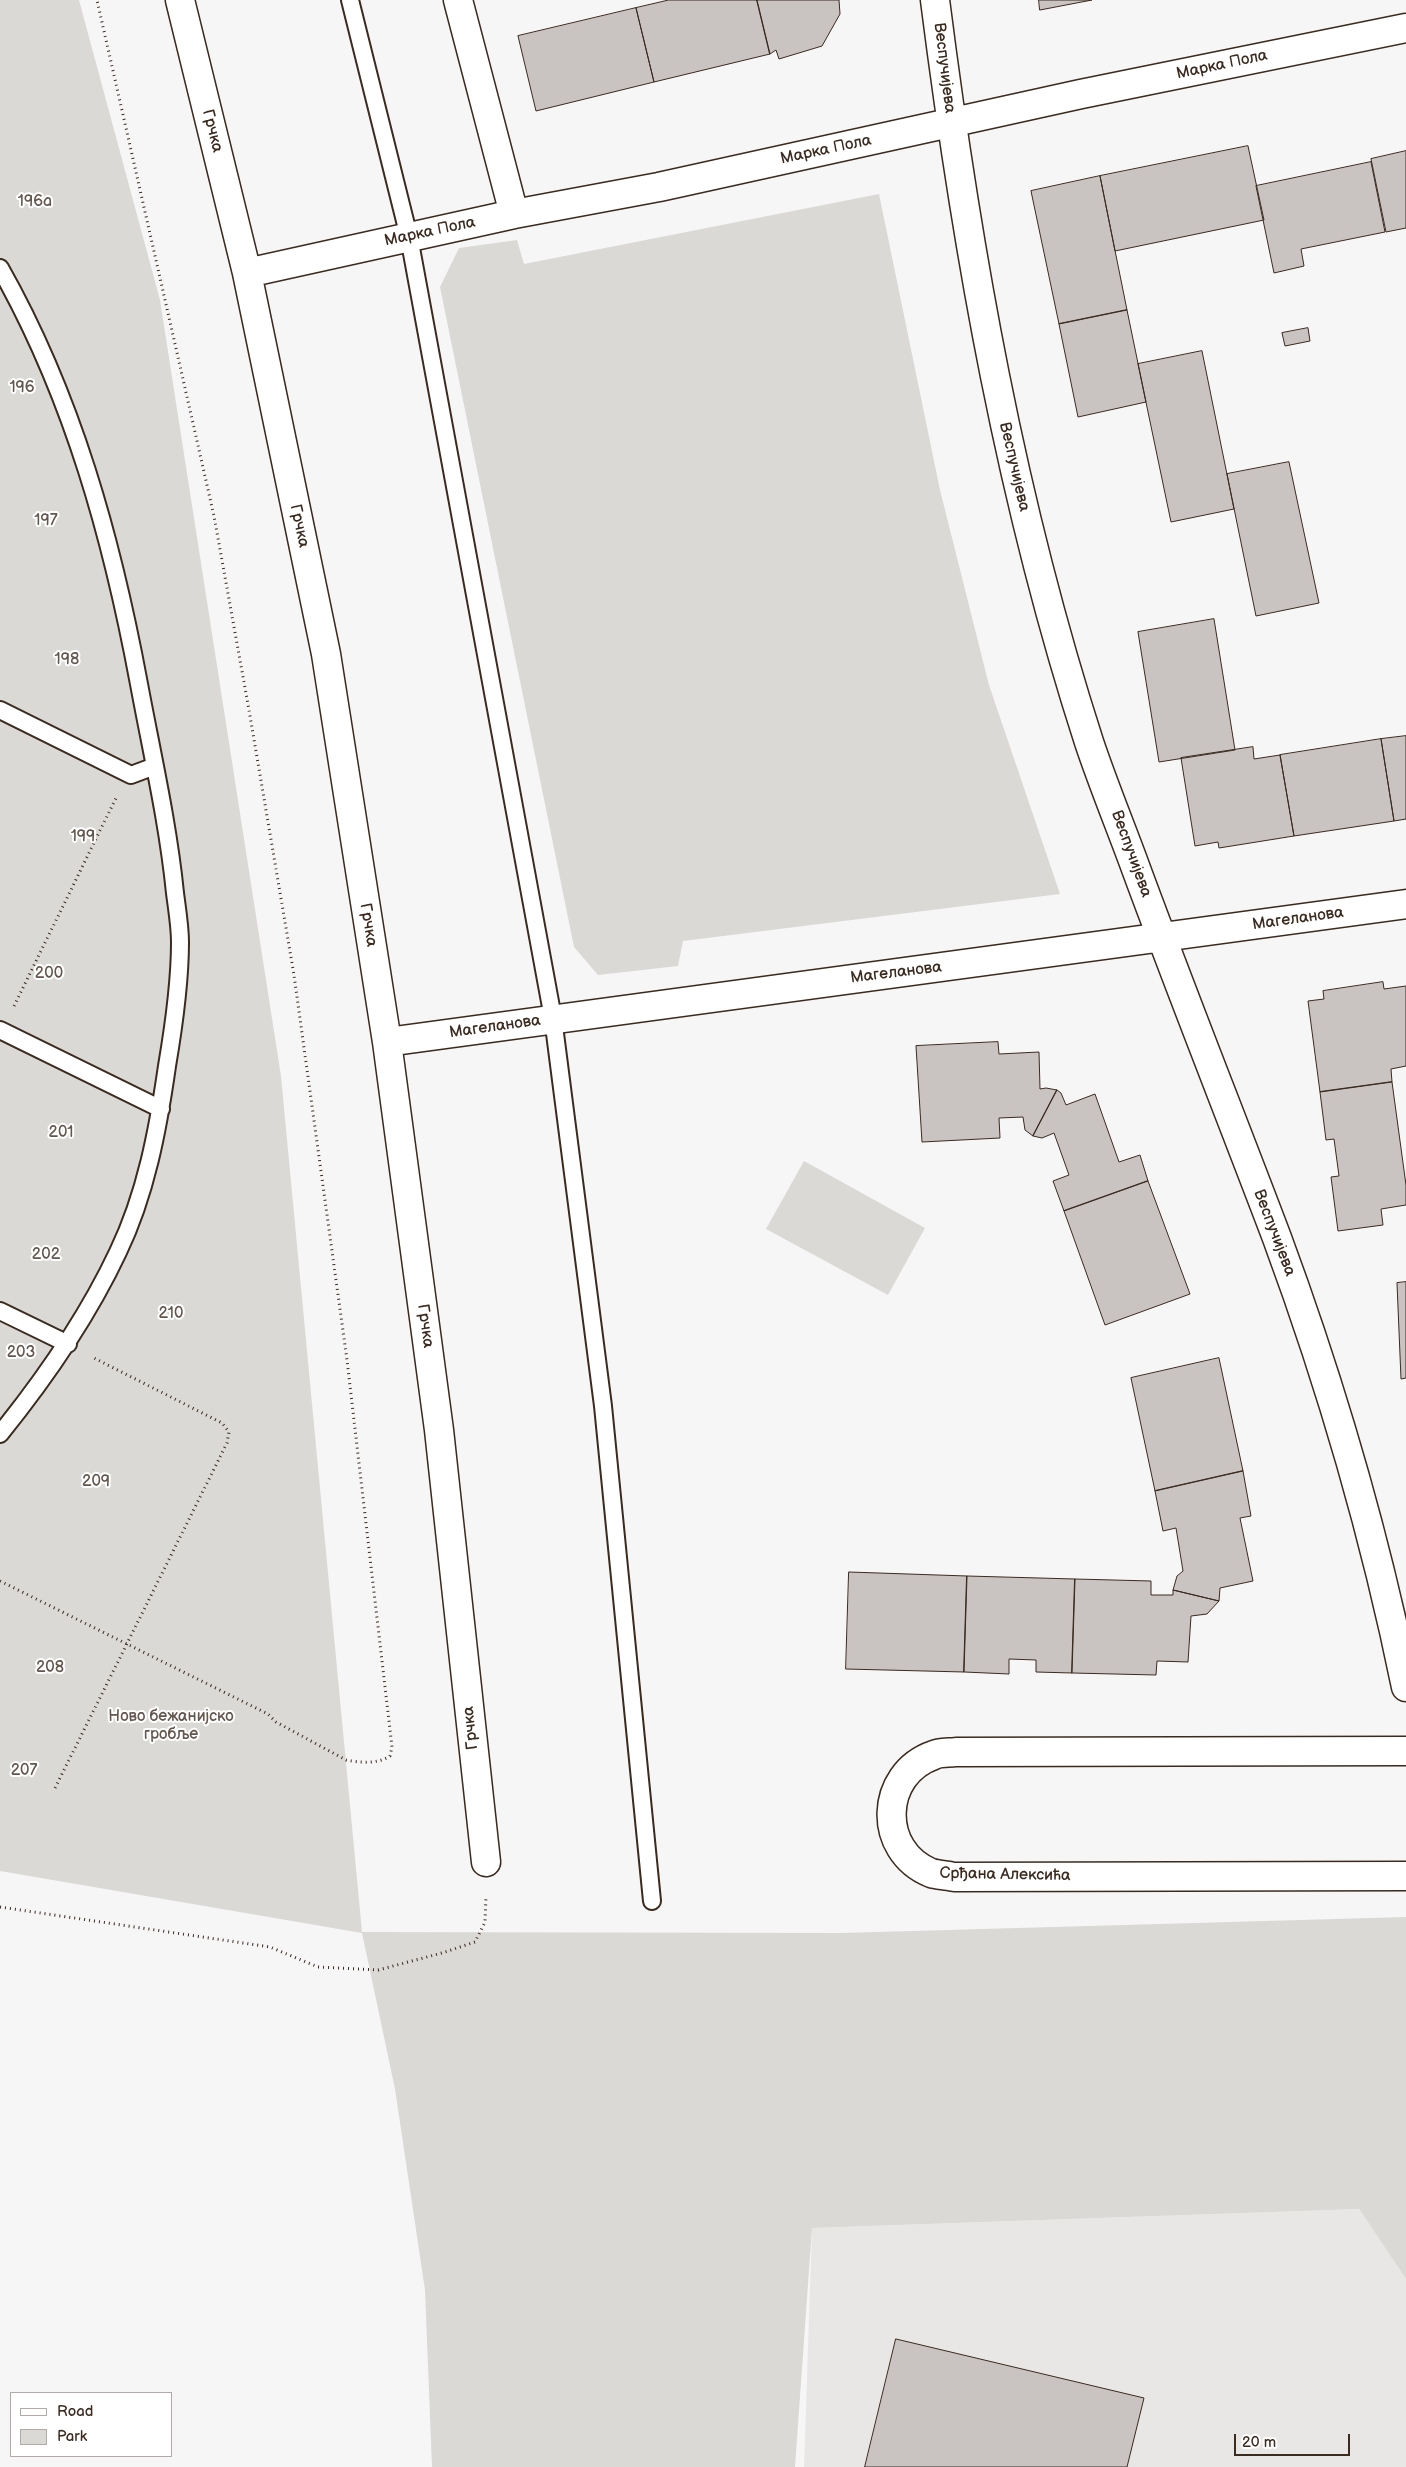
<!DOCTYPE html>
<meta charset="utf-8">
<style>
body{margin:0}
#map{position:relative;width:1406px;height:2467px;overflow:hidden;background:#f7f6f6;font-family:"Balsamiq Sans",sans-serif}
canvas{display:block}
.legend{position:absolute;left:10px;top:2392px;width:162px;height:65px;box-sizing:border-box;background:#fff;border:1px solid #b1aaa5;margin:0;padding:6px 9px;list-style:none;font-size:15px;color:#3b2a1e}
.legend li{display:flex;align-items:center;gap:10px;height:25px}
.legend b{width:25px;border:1px solid #b1aaa5}
.scale{position:absolute;left:1234px;top:2434px;width:116px;height:22px;box-sizing:border-box;border:2px solid #3b2a1e;border-top:0;padding-left:6px;font-size:15px;line-height:18px;white-space:nowrap;color:#3b2a1e;-webkit-text-stroke:4px #fff;paint-order:stroke}
</style>
<div id="map">
<canvas width="1406" height="2467"></canvas>
<ul class="legend">
<li><b style="height:6px;background:#fff"></b>Road</li>
<li><b style="height:14px;background:#dbd9d6"></b>Park</li>
</ul>
<div class="scale">20 m</div>
</div>
<script>
const ctx = document.querySelector('canvas').getContext('2d');
ctx.lineJoin = 'round';
function fillPath(path, color) { ctx.fillStyle = color; ctx.fill(path, 'evenodd'); }
function stroke(path, color, width, dash) { ctx.strokeStyle = color; ctx.lineWidth = width; ctx.lineCap = dash ? 'butt' : 'round'; ctx.setLineDash(dash || []); ctx.stroke(path); }
function write(font, color, halo, rows, align = 'center') {
  ctx.font = font + ' "Balsamiq Sans",sans-serif'; ctx.lineWidth = 4; ctx.setLineDash([]); ctx.textBaseline = 'middle'; ctx.strokeStyle = halo; ctx.fillStyle = color; for (const [text, x, y, turn = 0] of rows) {
    ctx.save(); ctx.translate(x, y); ctx.rotate((+turn || 0) * Math.PI / 180); ctx.textAlign = isNaN(turn) ? turn : align; if (halo) ctx.strokeText(text, 0, 0); ctx.fillText(text, 0, 0); ctx.restore();
  }
}
fillPath(new Path2D(`
 M1359 2209 1406 2279V2467H804L812 2228Z`), '#e9e7e6');
fillPath(new Path2D(`
 M0 0H79L160 300 281 1076 362 1932 841 1933 1406 1917V2279L1359 2209 812 2228 795 2467H432L425 2290 395 2089 362 1933 0 1871Z
 M879 194 940 490 989 685 1060 894 683 941 678 966 598 975 574 947 440 287 459 248 517 240 524 264Z
 M804 1161 925 1228 888 1295 766 1229Z`), '#dbd9d6');
const building = new Path2D(`
 M669 0H757L770 54 654 82 636 8Z
 M757 0H839L840 14 822 46 779 59 776 50 770 54Z
 M1039 0H1092L1040 10Z
 M636 8 654 82 536 111 518 36Z
 M1248 146 1264 220 1115 251 1100 176Z
 M1406 151V228L1386 232 1371 159Z
 M1371 162 1385 232 1301 249 1304 266 1274 273 1256 186Z
 M1100 176 1127 310 1059 324 1031 191Z
 M1127 310 1146 402 1078 417 1059 324Z
 M1308 328 1310 341 1285 346 1282 333Z
 M1202 351 1234 509 1171 522 1138 364Z
 M1289 462 1319 603 1256 616 1227 474Z
 M1214 619 1235 750 1159 762 1138 632Z
 M1406 736V819L1394 821 1381 739Z
 M1381 739 1394 821 1294 836 1280 755Z
 M1253 747 1254 759 1280 755 1294 836 1219 848 1218 842 1195 846 1181 758Z
 M1383 982 1384 989 1406 986V1066L1391 1069 1392 1082 1320 1092 1308 1001 1324 999 1323 991Z
 M998 1042 999 1054 1039 1052 1040 1089 1046 1088 1057 1090 1033 1136 1025 1130 1023 1117 999 1118 1000 1138 922 1142 916 1046Z
 M1392 1082 1406 1185V1205L1381 1209 1383 1225 1338 1231 1331 1177 1339 1176 1334 1139 1326 1140 1320 1092Z
 M1057 1090 1061 1093 1066 1105 1095 1094 1119 1162 1140 1155 1148 1181 1064 1211 1053 1181 1069 1175 1054 1133 1042 1138 1033 1136Z
 M1148 1181 1190 1294 1105 1325 1064 1211Z
 M1406 1282V1378L1401 1379 1397 1283Z
 M1219 1358 1243 1471 1155 1491 1131 1378Z
 M1243 1471 1251 1516 1240 1518 1253 1581 1220 1588 1219 1601 1173 1590 1177 1576 1183 1571 1176 1528 1163 1531 1155 1491Z
 M849 1572 967 1576 964 1672 846 1669Z
 M967 1576 1075 1579 1072 1673 1036 1672V1660L1009 1659V1674L964 1672Z
 M1075 1579 1151 1581V1595H1173V1590L1219 1601 1207 1614 1191 1616 1188 1662 1157 1661 1156 1675 1072 1673Z
 M896 2339 1144 2398 1127 2467H865Z`);
fillPath(building, '#c9c3c1');
stroke(building, '#3b2a1e', 1);
const service = new Path2D(`
 M350 0 409 237 553 1018 603 1406 652 1901
 M0 268C73 397 112 539 139 684 152 754 168 823 175 893 177 909 180 926 180 942 180 984 174 1025 167 1066 158 1129 146 1194 118 1252 87 1318 46 1377 0 1434
 M0 710 131 775 155 766
 M0 1030 161 1109
 M0 1311 68 1344`);
const minor = new Path2D(`
 M180 0 247 273 326 654 387 1042 439 1430 486 1862
 M458 0 514 214
 M935 0C967 251 1011 501 1089 742 1103 784 1120 825 1135 866 1181 991 1230 1114 1277 1238 1331 1384 1375 1535 1406 1687
 M247 273 514 214 659 187 1081 94 1406 28
 M387 1042 1406 904
 M1406 1751 956 1752C949 1753 940 1752 934 1755 879 1774 877 1851 931 1873 938 1875 946 1875 954 1877L1406 1876`);
stroke(service, '#3b2a1e', 20);
stroke(minor, '#3b2a1e', 31);
stroke(new Path2D(`
 M14 1006 116 798
 M0 1581 268 1714 276 1722 346 1760C360 1763 378 1764 390 1756L392 1747 347 1360 294 975 249 710 214 516 97 0
 M55 1788 227 1443 229 1432 222 1423 92 1357
 M0 1907 270 1947 318 1967 378 1970 442 1953 475 1942 485 1922 486 1896`), '#3b2a1e', 3, [1, 4]);
stroke(service, '#fff', 16);
stroke(minor, '#fff', 28);
write('16px', '#3b2a1e', '#fff', [
 ["Марка Пола",1222,65,-12],
 ["Веспучијева",944,68,83],
 ["Грчка",212,131,76],
 ["Марка Пола",826,150,-12],
 ["Марка Пола",430,232,-12],
 ["Веспучијева",1014,467,77],
 ["Грчка",299,526,78],
 ["Веспучијева",1131,854,70],
 ["Магеланова",1298,919,-8],
 ["Грчка",368,925,81],
 ["Магеланова",896,973,-7],
 ["Магеланова",495,1027,-8],
 ["Веспучијева",1274,1233,69],
 ["Грчка",425,1326,82],
 ["Грчка",471,1728,-96],
 ["Срђана Алексића",1005,1875,1]
]);
write('16px', '#63564c', '#fff', [
 ["196a",35,202],
 ["196",22,388],
 ["197",46,521],
 ["198",67,660],
 ["199",83,837],
 ["200",49,974],
 ["201",61,1133],
 ["202",46,1255],
 ["210",171,1314],
 ["203",21,1353],
 ["209",96,1482],
 ["208",50,1668],
 ["Ново бежанијско",171,1717],
 ["гробље",171,1735],
 ["207",24,1771]
]);
</script>
